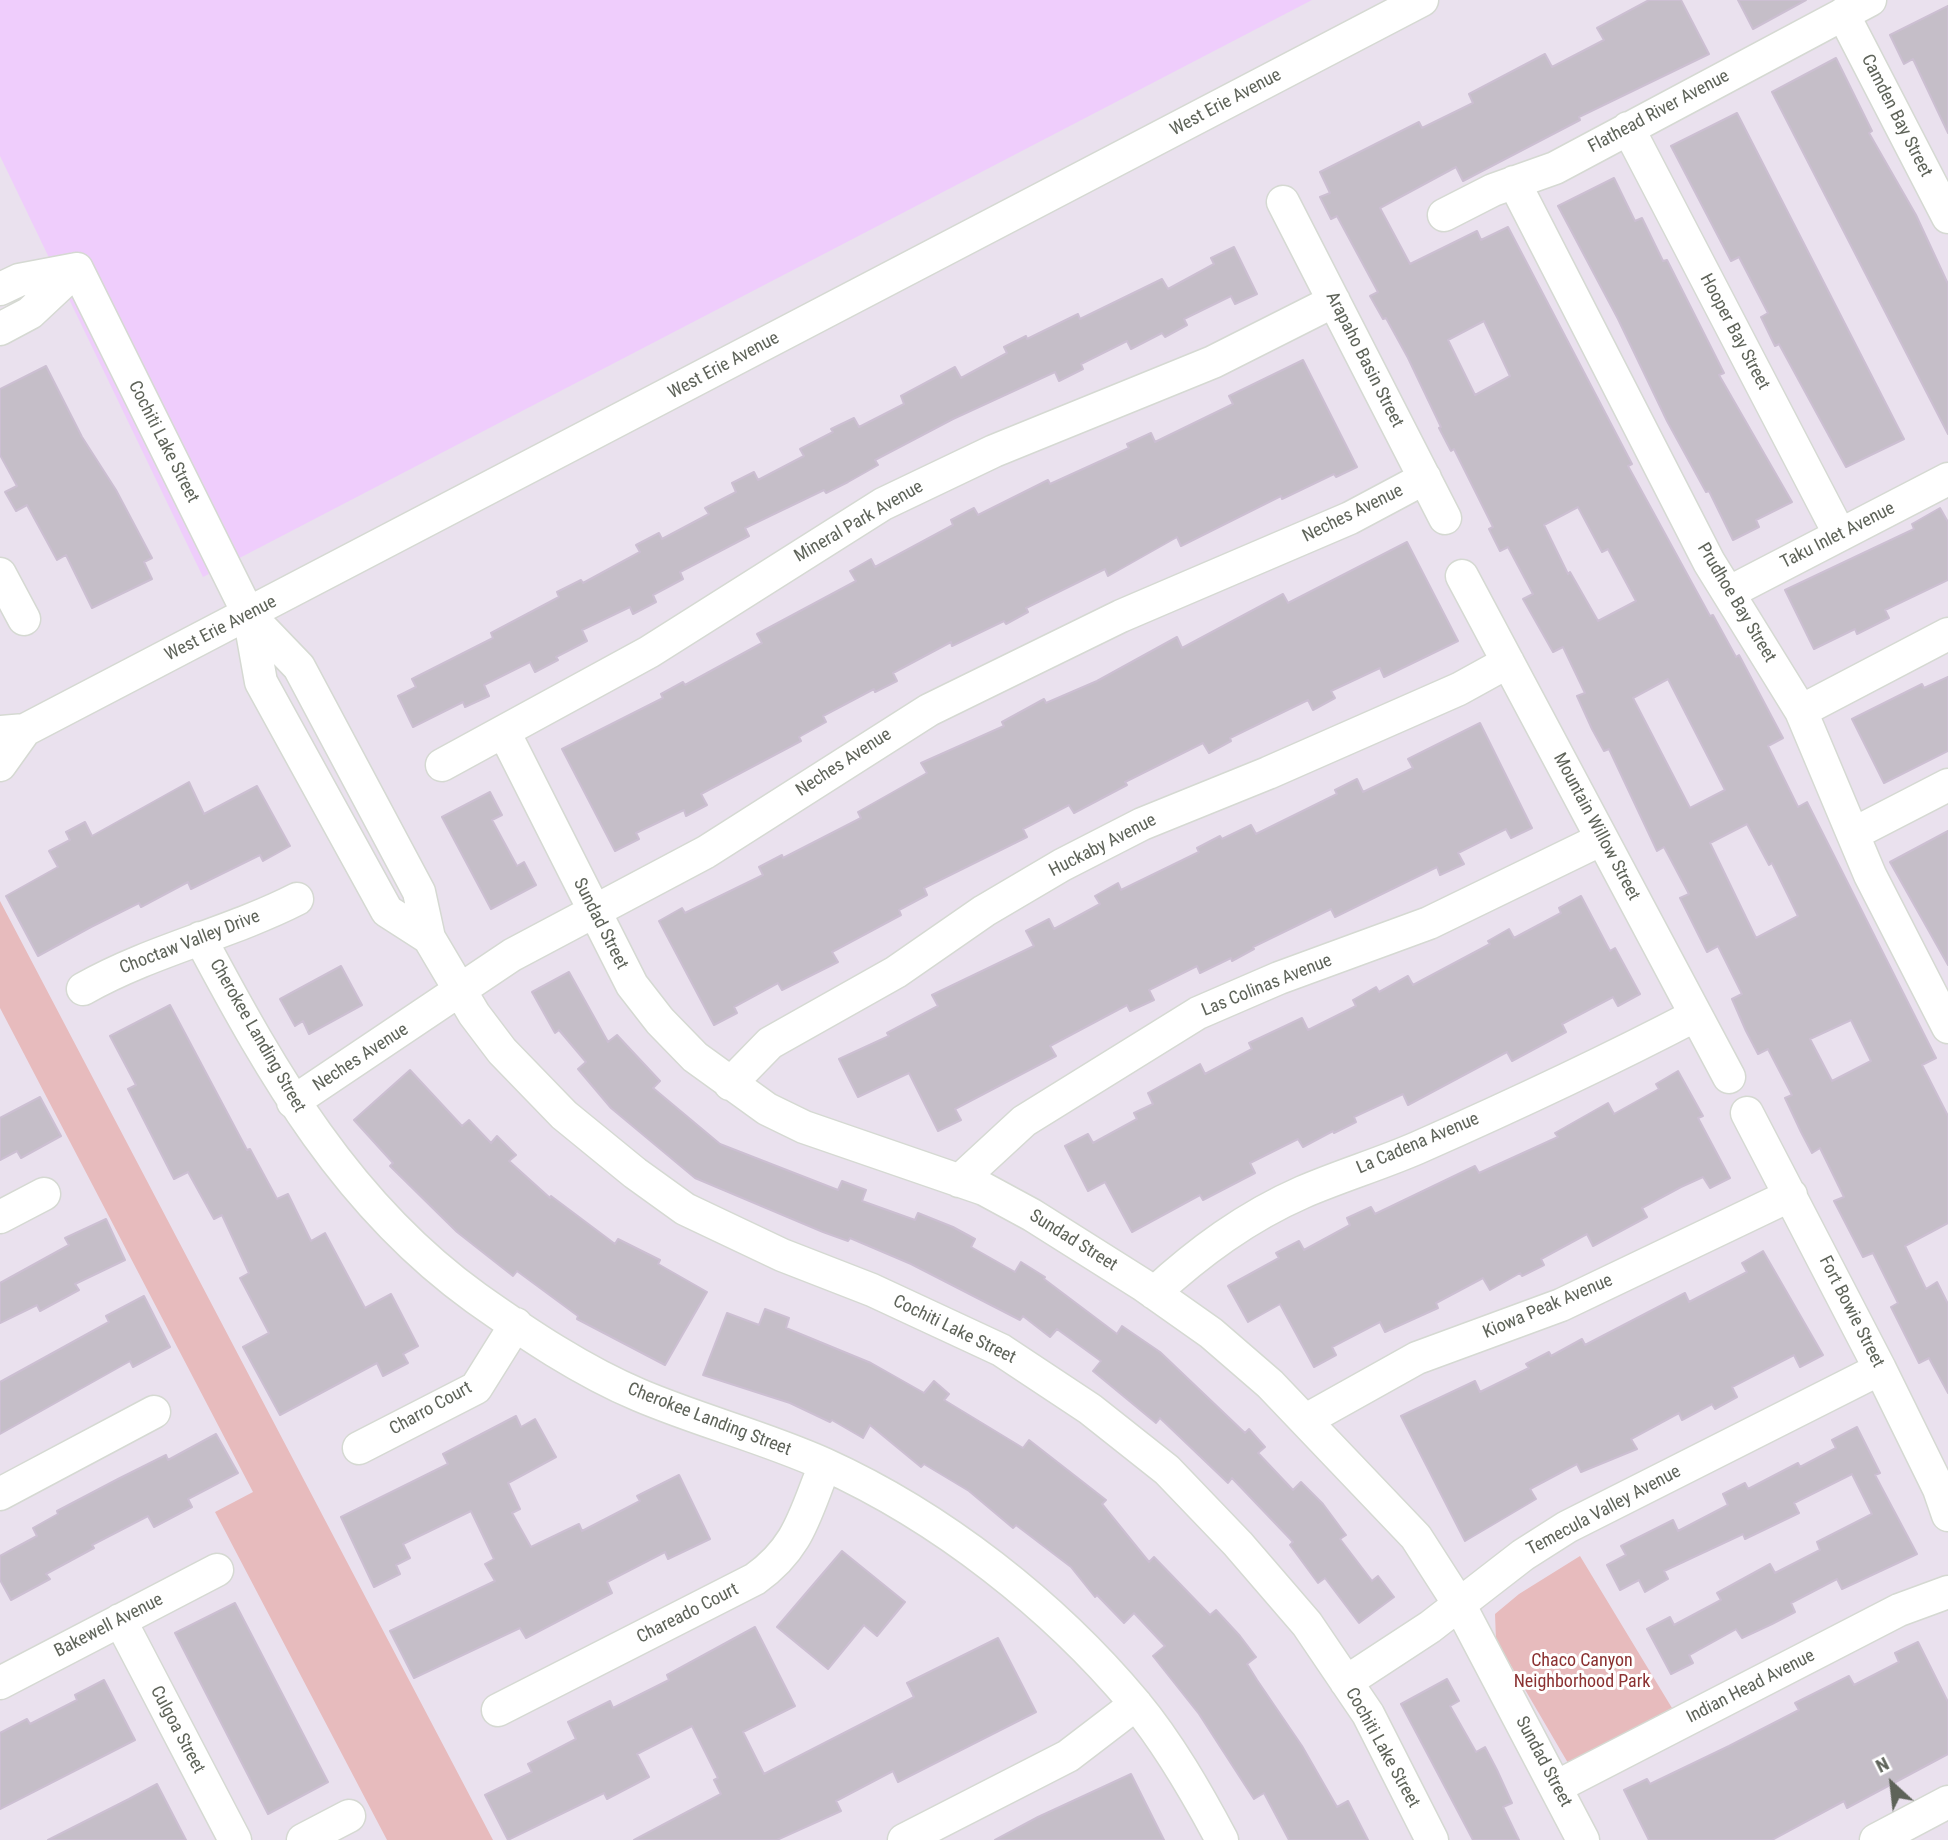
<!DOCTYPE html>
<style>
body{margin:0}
#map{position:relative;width:1948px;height:1840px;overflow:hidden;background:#eae1ee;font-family:"Roboto Condensed",sans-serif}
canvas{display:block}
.north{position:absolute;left:1857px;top:1749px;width:70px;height:70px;-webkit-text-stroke:5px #fff;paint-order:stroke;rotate:333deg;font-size:19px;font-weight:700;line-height:28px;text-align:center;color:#5e6359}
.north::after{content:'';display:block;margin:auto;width:24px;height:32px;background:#5e6359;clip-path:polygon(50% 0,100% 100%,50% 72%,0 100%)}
</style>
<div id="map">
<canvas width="1948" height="1840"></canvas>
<div class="north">N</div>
</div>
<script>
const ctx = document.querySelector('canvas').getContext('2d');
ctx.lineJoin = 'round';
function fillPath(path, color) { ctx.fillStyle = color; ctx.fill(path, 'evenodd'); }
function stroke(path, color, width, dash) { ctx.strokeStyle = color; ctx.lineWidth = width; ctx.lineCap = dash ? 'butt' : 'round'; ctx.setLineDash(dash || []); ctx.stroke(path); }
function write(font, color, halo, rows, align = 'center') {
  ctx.font = font + ' "Roboto Condensed",sans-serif'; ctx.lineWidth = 6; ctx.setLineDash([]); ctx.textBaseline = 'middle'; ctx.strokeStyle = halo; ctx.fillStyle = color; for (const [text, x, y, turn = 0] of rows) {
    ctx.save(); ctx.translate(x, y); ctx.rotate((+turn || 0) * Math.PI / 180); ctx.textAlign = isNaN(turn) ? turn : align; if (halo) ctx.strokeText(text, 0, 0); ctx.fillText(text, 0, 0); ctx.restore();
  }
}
fillPath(new Path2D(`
 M0 901 493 1840H387L215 1512 253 1492 0 1008Z
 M1580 1556 1672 1708 1568 1763 1496 1640 1495 1614 1519 1594Z`), '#e7bbbd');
fillPath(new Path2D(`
 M0 0H1312L203 577 0 156Z`), '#efcdfc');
const building = new Path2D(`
 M1649 0H1681L1709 54 1579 117 1580 120 1463 181 1456 167 1380 208 1410 264 1477 231 1481 240 1508 227 1632 464 1628 466 1710 616 1713 615 1736 657 1739 655 1783 738 1768 746 1798 807 1807 802 1936 1058 1922 1065 1948 1116V1223L1905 1246 1926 1289 1937 1282 1948 1304V1393L1929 1358 1919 1363 1891 1307 1898 1303 1873 1253 1863 1257 1834 1201 1844 1197 1820 1148 1812 1153 1801 1132 1785 1098 1792 1095 1768 1049 1758 1054 1746 1031 1732 999 1742 994 1718 946 1707 952 1680 898 1689 894 1664 847 1657 851 1609 749 1604 751 1592 729 1577 696 1585 693 1563 647 1553 652 1523 599 1533 594 1508 547 1500 551 1489 529 1493 527 1454 449 1451 451 1439 428 1441 427 1408 358 1386 318 1383 319 1370 296 1378 292 1337 216 1331 219 1320 197 1330 193 1320 172 1419 122 1422 128 1473 103 1469 94 1545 54 1552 67 1604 40 1597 28ZM1484 321 1510 376 1475 395 1448 340ZM1578 507 1602 552 1608 549 1636 601 1598 621 1570 572 1568 574 1544 525ZM1668 679 1725 790 1690 808 1633 698ZM1747 824 1769 865 1772 863 1798 916 1756 938 1710 843ZM1851 1020 1871 1061 1832 1081 1810 1039Z
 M1738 0H1806L1753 29Z
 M1948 6V133L1913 59 1904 64 1890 35Z
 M1836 58 1872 131 1869 133 1916 215 1948 284V434L1772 92Z
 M1737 113 1904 439 1846 467 1779 344 1775 346 1761 317 1768 313 1739 257 1731 261 1671 146Z
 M1614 178 1635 221 1642 218 1663 261 1667 260 1724 373 1719 375 1792 502 1756 520 1759 527 1733 540 1709 491 1706 492 1667 421 1618 319 1558 206Z
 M1234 247 1257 294 1235 304 1231 296 1184 319 1187 325 1165 337 1162 333 1131 349 1127 341 1081 364 1083 369 1059 381 1055 372 953 419 875 460 878 465 848 482 826 493 824 490 745 528 749 536 680 572 683 579 653 595 656 602 633 614 630 607 582 630 587 641 556 657 558 660 535 672 530 662 484 685 489 696 465 707 463 702 413 727 398 696 416 687 412 679 493 638 491 633 559 597 557 592 581 580 583 583 640 552 636 545 659 533 662 539 709 514 705 508 736 492 732 483 754 472 758 480 804 456 800 449 833 432 831 429 854 418 859 427 904 404 901 396 955 367 961 378 1007 353 1004 347 1026 336 1027 339 1078 314 1080 319 1162 279 1168 289 1214 264 1211 258Z
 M1303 360 1357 467 1336 477 1334 474 1282 499 1281 496 1181 546 1177 537 1108 576 1105 569 1026 608 1028 612 1006 624 1004 621 952 646 951 642 893 673 897 681 875 692 874 689 823 716 826 722 799 737 801 741 701 794 707 805 686 816 684 810 636 833 639 839 615 851 562 749 663 698 661 694 683 682 685 685 762 643 757 634 856 581 850 571 871 559 875 567 953 525 951 520 974 508 978 515 1048 480 1050 484 1129 448 1127 444 1151 433 1155 442 1233 404 1229 396Z
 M46 366 82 437 116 490 152 558 144 562 152 579 92 608 66 555 57 560 27 505 16 511 5 492 17 486 0 455V389Z
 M1940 508 1948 522V580L1885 610 1889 618 1857 634 1855 629 1814 649 1785 590 1914 529 1912 524Z
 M1407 542 1458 641 1384 677 1380 668 1331 691 1335 698 1313 710 1308 700 1230 738 1231 741 1209 753 1203 743 1125 782 1127 785 1074 813 1069 805 1023 829 1027 837 924 888 927 895 899 910 901 915 832 952 838 962 782 990 778 983 734 1007 737 1013 714 1025 659 921 682 908 685 913 763 875 759 867 782 855 783 858 861 818 858 812 927 773 921 763 1004 726 1002 722 1044 699 1046 703 1097 681 1177 637 1182 648 1283 594 1288 603Z
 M1948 677V751L1884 783 1852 719 1922 684 1924 688Z
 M1480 723 1532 828 1511 838 1506 829 1458 853 1464 864 1440 875 1437 867 1335 917 1331 909 1253 947 1254 949 1232 961 1231 958 1200 973 1197 966 1149 990 1154 1000 1130 1011 1127 1005 1050 1046 1056 1056 955 1109 961 1120 938 1131 909 1073 858 1097 839 1059 889 1036 887 1033 938 1006 932 995 1034 946 1026 931 1049 919 1054 929 1100 904 1095 896 1118 883 1121 890 1199 852 1197 848 1220 836 1222 839 1251 825 1256 834 1337 794 1335 790 1357 779 1363 792 1413 768 1408 759Z
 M189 782 204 814 257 786 290 846 263 861 260 855 191 889 188 882 141 907 139 903 91 927 38 956 6 896 58 867 49 851 70 840 66 832 85 822 92 836Z
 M490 792 502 815 492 820 517 866 524 862 536 885 491 909 442 817Z
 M1948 831V965L1890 862Z
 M1581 896 1610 951 1615 948 1640 994 1618 1006 1613 997 1562 1024 1566 1032 1512 1061 1507 1052 1408 1105 1403 1094 1354 1117 1356 1122 1334 1133 1333 1131 1303 1147 1298 1139 1250 1163 1255 1173 1203 1200 1200 1195 1132 1232 1105 1182 1088 1191 1065 1146 1088 1134 1093 1143 1137 1119 1134 1113 1153 1104 1148 1093 1200 1064 1205 1074 1252 1049 1249 1043 1302 1018 1308 1030 1356 1006 1353 1000 1376 987 1379 992 1408 976 1413 985 1490 944 1488 941 1509 929 1514 938 1561 913 1559 908Z
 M341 966 362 1005 309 1034 303 1021 295 1026 280 999Z
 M569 972 608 1042 617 1035 660 1081 653 1088 720 1144 838 1190 842 1181 866 1190 862 1201 915 1220 918 1213 953 1227 975 1239 971 1247 1015 1272 1021 1262 1045 1277 1044 1279 1117 1334 1122 1326 1160 1352 1245 1433 1249 1429 1265 1447 1258 1453 1293 1490 1301 1482 1323 1504 1346 1535 1340 1539 1372 1581 1378 1576 1394 1597 1359 1623 1325 1578 1318 1583 1290 1545 1293 1542 1232 1478 1228 1483 1160 1418 1156 1423 1093 1371 1101 1361 1057 1329 1050 1337 1023 1316 1020 1320 911 1264 850 1238 848 1241 823 1232 695 1178 611 1108 578 1069 586 1062 559 1030 555 1033 532 992Z
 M170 1005 247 1150 250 1149 277 1199 288 1194 311 1241 325 1233 365 1308 391 1294 418 1346 403 1354 408 1363 383 1376 377 1363 280 1415 243 1347 269 1333 240 1278 249 1273 222 1215 214 1219 188 1172 174 1179 128 1089 136 1085 110 1036Z
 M410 1070 462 1126 469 1120 491 1143 497 1136 516 1155 509 1161 550 1198 551 1196 615 1244 618 1239 660 1260 658 1264 707 1292 665 1365 577 1319 578 1316 517 1271 513 1276 457 1232 390 1166 393 1163 354 1120Z
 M1678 1071 1703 1116 1698 1118 1730 1178 1710 1188 1703 1177 1681 1187 1642 1208 1647 1217 1593 1246 1587 1234 1541 1259 1544 1265 1522 1276 1520 1273 1490 1290 1483 1278 1436 1303 1438 1308 1385 1332 1380 1322 1332 1347 1336 1355 1314 1367 1280 1304 1248 1322 1228 1286 1279 1258 1276 1253 1299 1241 1304 1250 1350 1225 1347 1218 1371 1207 1375 1214 1475 1166 1479 1173 1558 1137 1555 1133 1608 1103 1614 1114 1659 1089 1656 1084Z
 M40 1097 61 1136 21 1158 17 1151 0 1160V1118Z
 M106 1219 125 1260 75 1284 79 1290 40 1311 37 1305 0 1323V1283L69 1245 65 1238Z
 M1763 1251 1823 1355 1800 1367 1794 1355 1732 1387 1737 1397 1715 1409 1712 1404 1682 1420 1679 1413 1631 1439 1637 1449 1581 1472 1577 1464 1530 1489 1536 1499 1465 1541 1401 1416 1475 1381 1480 1392 1529 1368 1526 1364 1549 1352 1551 1356 1582 1339 1585 1345 1685 1293 1689 1302 1747 1272 1742 1263Z
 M144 1296 170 1347 133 1367 130 1361 0 1434V1382L109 1322 106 1316Z
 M765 1309 789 1318 786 1328 871 1363 924 1393 934 1381 949 1394 944 1400 1023 1448 1029 1440 1106 1500 1102 1504 1149 1562 1154 1557 1210 1615 1216 1610 1240 1636 1256 1657 1247 1664 1257 1680 1302 1746 1337 1807 1348 1801 1368 1840H1289L1264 1793 1254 1799 1199 1714 1153 1656 1165 1646 1134 1613 1124 1623 1097 1595 1095 1597 1071 1567 1016 1525 1013 1528 969 1491 924 1464 921 1467 870 1425 863 1438 832 1420 830 1422 790 1403 703 1375 727 1313 759 1325Z
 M516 1416 521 1427 535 1419 556 1457 508 1483 520 1509 512 1513 531 1547 579 1524 582 1531 640 1501 637 1496 679 1475 710 1539 668 1559 665 1552 607 1582 612 1593 526 1638 520 1628 414 1678 390 1631 495 1581 485 1564 494 1559 471 1511 403 1544 410 1558 396 1565 400 1574 374 1587 341 1517 448 1464 443 1454Z
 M1857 1427 1880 1473 1875 1475 1917 1554 1842 1589 1837 1579 1791 1603 1795 1612 1772 1624 1742 1638 1736 1629 1689 1655 1693 1663 1671 1674 1647 1629 1670 1617 1674 1625 1721 1600 1717 1593 1770 1564 1775 1573 1820 1550 1817 1542 1872 1514 1852 1474 1794 1503 1799 1513 1745 1539 1743 1534 1664 1571 1668 1579 1645 1592 1639 1580 1620 1590 1607 1565 1626 1555 1621 1546 1673 1520 1678 1531 1728 1505 1723 1494 1745 1483 1748 1489 1798 1463 1800 1467 1836 1448 1832 1440Z
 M216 1434 238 1473 188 1499 192 1507 154 1527 148 1516 92 1545 94 1548 46 1574 50 1579 11 1600 0 1580V1556L37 1536 33 1528 58 1514 57 1511 118 1479 166 1455 168 1460Z
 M842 1551 905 1602 877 1636 864 1625 828 1669 777 1627Z
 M235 1603 328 1782 268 1814 175 1633Z
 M755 1627 795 1706 743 1732 764 1774 914 1697 907 1683 998 1638 1036 1712 898 1782 893 1771 836 1801 841 1811 777 1840H634L721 1794 714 1780 718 1778 692 1726 637 1754 649 1777 607 1799 604 1793 508 1840 485 1795 532 1772 528 1764 576 1739 568 1722 610 1701 613 1708 669 1680 667 1675Z
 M1918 1642 1948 1702V1754L1847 1808 1844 1801 1772 1840H1649L1624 1790 1647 1779 1650 1784 1729 1746 1799 1710 1795 1703 1849 1676 1854 1685 1899 1662 1895 1653Z
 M1447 1679 1459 1701 1450 1706 1476 1752 1485 1747 1497 1770 1512 1803 1503 1807 1519 1840H1473L1401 1704Z
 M104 1680 135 1740 0 1809V1733L27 1719 30 1724 77 1700 75 1695Z
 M1131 1774 1164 1840H995L1038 1817Z
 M157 1784 186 1840H48L129 1799Z`);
fillPath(building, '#c5bec8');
stroke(building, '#ccbfd2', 2);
const minor = new Path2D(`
 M1843 14 1948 217
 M1628 128 1840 535
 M1514 182 1709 562 1801 711 1870 875 1948 1027
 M1283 202 1445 518
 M1444 215 1493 190 1555 168 1870 0
 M77 269 249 615 261 682 387 911 429 938
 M0 289 19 280 77 269
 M0 329 30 313 77 269
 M0 574 24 619
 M1462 576 1729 1077
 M1728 593 1948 479
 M249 615 299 667 419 892 429 938 474 1014 502 1051 564 1115 635 1173 685 1209 782 1255 872 1290 1001 1350 1090 1409 1167 1470 1238 1544 1307 1624 1368 1714 1432 1840
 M1801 711 1948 634
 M0 732 25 730 1422 0
 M504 732 632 985 660 1021 695 1057 767 1109 804 1127 984 1189 1032 1215 1143 1285 1211 1333 1270 1384 1416 1537 1459 1604 1583 1840
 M0 765 25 730
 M442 765 649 652 883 504 994 451 1213 362 1334 301
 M1853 834 1948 785
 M200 938C273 1075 347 1205 476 1298 527 1334 582 1371 639 1395 700 1421 764 1437 824 1464 941 1517 1053 1605 1135 1703 1169 1744 1197 1793 1222 1840
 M83 989C152 950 228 934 297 899
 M730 1084 770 1043 896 972 984 911 1062 865 1142 824 1268 773 1459 689 1508 662
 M293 1102 512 955 706 852 929 710 1121 616 1350 518 1425 478
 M1747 1113 1880 1369 1939 1489 1948 1515
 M959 1181 1024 1121 1198 1013 1279 978 1429 923 1602 839
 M0 1217 44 1194
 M1154 1293C1199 1252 1246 1217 1303 1192 1340 1176 1380 1164 1417 1148 1512 1106 1604 1063 1696 1015
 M1306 1420 1417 1358 1561 1305 1791 1195
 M359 1448 476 1388 516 1324
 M0 1494 154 1412
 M120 1620 235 1840
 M1346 1682 1430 1627 1523 1555 1567 1527 1880 1369
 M0 1683 217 1570
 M498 1710 755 1579C800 1547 805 1513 825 1465
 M1556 1787 1899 1610 1948 1592
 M303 1840 349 1816
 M904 1840 1068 1756 1136 1704
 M1876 1840 1948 1802`);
stroke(minor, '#d5d9d2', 35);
stroke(minor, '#fff', 32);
write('18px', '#5e6359', '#fff', [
 ["West Erie Avenue",1226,103,-28],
 ["Flathead River Avenue",1659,112,-28],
 ["Camden Bay Street",1896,116,63],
 ["Hooper Bay Street",1734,332,62],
 ["Arapaho Basin Street",1364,360,63],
 ["West Erie Avenue",724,366,-28],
 ["Cochiti Lake Street",163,442,63],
 ["Neches Avenue",1353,514,-26],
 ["Mineral Park Avenue",859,522,-30],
 ["Taku Inlet Avenue",1838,536,-27],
 ["Prudhoe Bay Street",1736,603,59],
 ["West Erie Avenue",221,629,-27],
 ["Neches Avenue",844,763,-33],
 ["Mountain Willow Street",1596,827,62],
 ["Huckaby Avenue",1103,846,-27],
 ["Sundad Street",600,924,63],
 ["Choctaw Valley Drive",190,943,-21],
 ["Las Colinas Avenue",1267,986,-22],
 ["Cherokee Landing Street",257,1036,60],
 ["Neches Avenue",361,1058,-33],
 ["La Cadena Avenue",1418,1144,-23],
 ["Sundad Street",1073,1241,32],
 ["Kiowa Peak Avenue",1548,1307,-23],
 ["Fort Bowie Street",1851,1312,63],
 ["Cochiti Lake Street",954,1330,26],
 ["Charro Court",431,1409,-29],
 ["Cherokee Landing Street",709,1420,21],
 ["Temecula Valley Avenue",1604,1511,-28],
 ["Chareado Court",688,1614,-27],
 ["Bakewell Avenue",109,1626,-27],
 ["Indian Head Avenue",1751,1687,-27],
 ["Culgoa Street",177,1730,62],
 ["Cochiti Lake Street",1382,1748,61],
 ["Sundad Street",1543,1762,62]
]);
write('18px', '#8b3131', '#fff', [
 ["Chaco Canyon",1582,1661],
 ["Neighborhood Park",1582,1682]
]);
</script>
